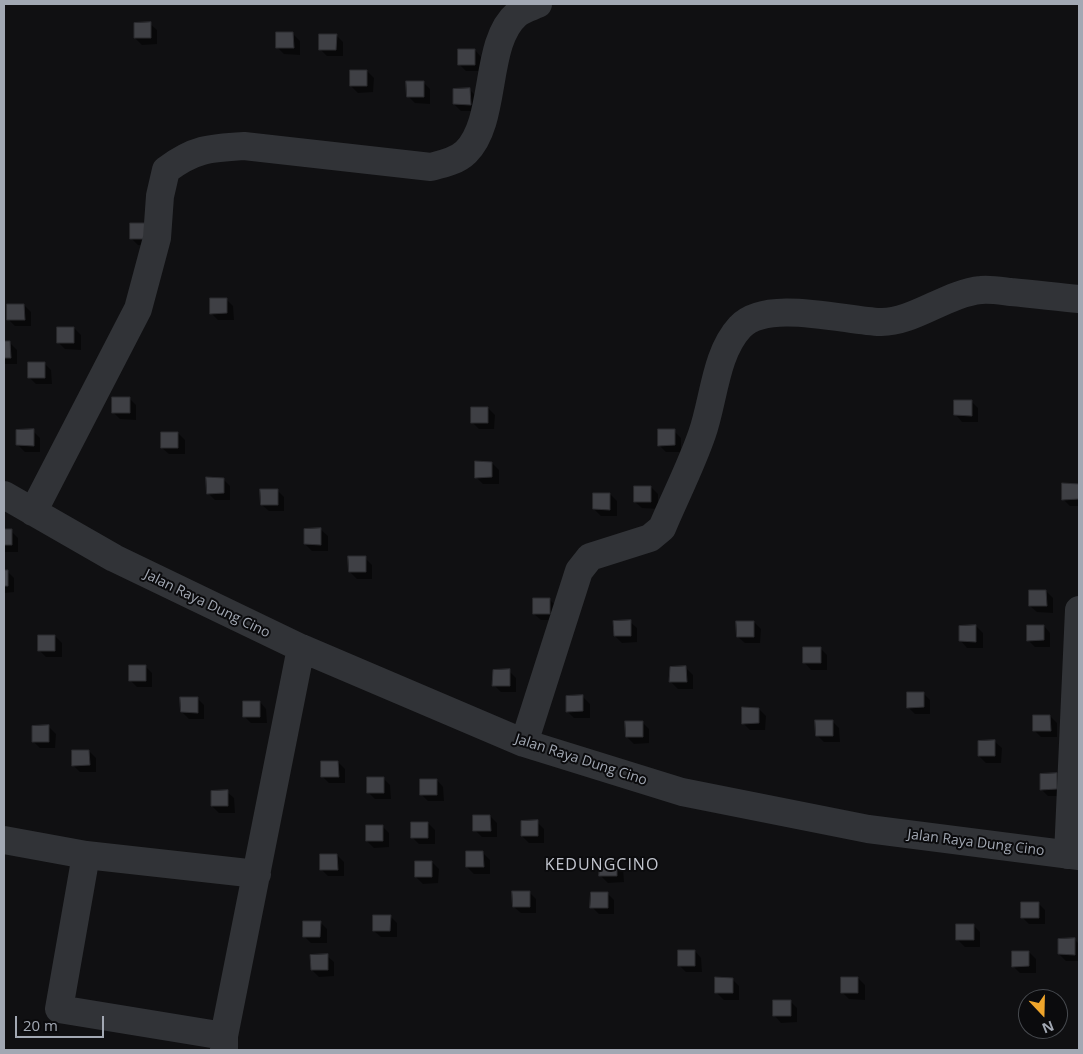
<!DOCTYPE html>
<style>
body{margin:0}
#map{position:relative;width:1083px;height:1054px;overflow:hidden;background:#101012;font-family:"Open Sans",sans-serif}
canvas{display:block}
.frame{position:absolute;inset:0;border:5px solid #a2a8b3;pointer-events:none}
.north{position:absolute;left:1018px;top:989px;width:50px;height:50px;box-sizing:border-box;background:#0b0b0d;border:1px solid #474a4f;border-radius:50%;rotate:159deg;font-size:14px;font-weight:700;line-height:20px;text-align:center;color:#a2a8b3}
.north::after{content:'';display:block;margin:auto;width:18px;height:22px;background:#efa52b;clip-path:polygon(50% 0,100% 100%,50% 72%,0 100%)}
.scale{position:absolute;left:15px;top:1016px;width:89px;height:22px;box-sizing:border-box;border:2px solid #a2a8b3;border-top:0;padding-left:6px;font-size:15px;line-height:18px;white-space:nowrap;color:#a2a8b3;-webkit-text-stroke:4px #0b0b0d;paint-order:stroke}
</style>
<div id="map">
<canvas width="1083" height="1054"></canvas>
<div class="frame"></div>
<div class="north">N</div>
<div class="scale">20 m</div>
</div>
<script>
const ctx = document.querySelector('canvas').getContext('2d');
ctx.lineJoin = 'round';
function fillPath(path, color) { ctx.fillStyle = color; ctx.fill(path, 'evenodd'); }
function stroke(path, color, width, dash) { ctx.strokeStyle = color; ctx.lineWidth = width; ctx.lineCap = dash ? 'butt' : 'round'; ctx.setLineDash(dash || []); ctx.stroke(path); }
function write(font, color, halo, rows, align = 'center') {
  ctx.font = font + ' "Open Sans",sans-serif'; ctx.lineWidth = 4; ctx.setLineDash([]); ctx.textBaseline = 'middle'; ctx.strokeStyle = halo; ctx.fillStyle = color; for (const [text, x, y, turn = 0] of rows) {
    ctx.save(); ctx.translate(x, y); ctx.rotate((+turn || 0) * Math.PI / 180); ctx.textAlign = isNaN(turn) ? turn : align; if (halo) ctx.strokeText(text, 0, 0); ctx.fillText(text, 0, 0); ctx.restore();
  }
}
fillPath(new Path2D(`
 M150 24 157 30V44L142 45 135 38Z
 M293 34 300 41V55L284 54 277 47Z
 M336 35 343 42V56H327L320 49Z
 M475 50 481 57V71H466L459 64Z
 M367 71 374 78 373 92 358 93 351 86Z
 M423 82 430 89V104L415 103 408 96Z
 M470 90 477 97V111H461L454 104Z
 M132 224 154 246 138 245 131 238Z
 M4 270 5 271V286H4Z
 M226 299 233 306 234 320H218L211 313Z
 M24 305 31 312V326H15L8 319Z
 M74 328 81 335V350L65 349 58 342Z
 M4 343H10L17 350V364H4Z
 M44 363 51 370 52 384H36L29 377Z
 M129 398 136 405V420L120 419 113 412Z
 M971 401 978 408V422H962L956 415Z
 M488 408 495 415 494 429H479L472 422Z
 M33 431 40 438V452H25L18 445Z
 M674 431 681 438V452H666L659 445Z
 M178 433 185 440V454H169L162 448Z
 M492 463 499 470V484H483L476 477Z
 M223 479 230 486V500H215L208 493Z
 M1078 485 1079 506H1070L1063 499Z
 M651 487 658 494V509L642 508 635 502Z
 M277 490 284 497V511H269L262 505Z
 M610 494 617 501V516H601L594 509Z
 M321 530 328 536V551H312L305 544Z
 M4 531H11L18 538V552H4Z
 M365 558 372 565V579H357L350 572Z
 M4 571H7L14 578V592L4 593Z
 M1046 591 1053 598V613L1037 612 1030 606Z
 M549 599 556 606 557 620H541L534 614Z
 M630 622 637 628V642L622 643 615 636Z
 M754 622 761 629 760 643H745L738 637Z
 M976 626 983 633V648H967L961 641Z
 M1044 626 1050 633V647H1035L1028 640Z
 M55 636 62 643V657H46L39 650Z
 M820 648 827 655V670H811L805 663Z
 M145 666 152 673V687H137L130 680Z
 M686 668 693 675V689H678L671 682Z
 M509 671 516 678V692H501L494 685Z
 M923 693 930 700V714H915L908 707Z
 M583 697 590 704V718H574L567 711Z
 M197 698 204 705V719H189L182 712Z
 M260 702 266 709 267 723H251L244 716Z
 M759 709 766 716 765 730H750L743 723Z
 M1050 716 1057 723V737H1041L1034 730Z
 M832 721 839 728 840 742H824L817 735Z
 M642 722 649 729V743L634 744 627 737Z
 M49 727 56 734 55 748H40L33 741Z
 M995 742 1002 748 1001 763H986L979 756Z
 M89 751 96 758V772H80L73 765Z
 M338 762 345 769V783H329L322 776Z
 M1057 775 1064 781V796H1048L1041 789Z
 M383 778 390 785 391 799H375L368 792Z
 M437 780 443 787 444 801H428L421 794Z
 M227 792 234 798 235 813H219L212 806Z
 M490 816 497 823V837H482L475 830Z
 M537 822 544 829V843H529L522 836Z
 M428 823 435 830V844H419L412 837Z
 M382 826 389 833V847L374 848 367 841Z
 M483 853 490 860V874H474L467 867Z
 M337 855 344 862V876H328L321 869Z
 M616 861 623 868 624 882 608 883 601 876Z
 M432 862 439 869 438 883 423 884 416 877Z
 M529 892 536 899V913H521L514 907Z
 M607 893 614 900V914H599L592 907Z
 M1038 903 1045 910V924H1029L1022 917Z
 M390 916 397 923V937H381L374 931Z
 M320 922 327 929V943H311L304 936Z
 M973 925 980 932V947H965L958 940Z
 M1075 940 1079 944V961H1066L1059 954Z
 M695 951 701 958 702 972H686L679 965Z
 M1029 952 1036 959V973H1020L1013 966Z
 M327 956 334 962V976L319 977 312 970Z
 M858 978 865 985V1000L849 999 842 992Z
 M732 979 739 986V1000H724L717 993Z
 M790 1001 797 1008V1022L781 1023 775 1016Z`), '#0007');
const building = new Path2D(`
 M151 22V38H134V23Z
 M276 32H293L294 48H276Z
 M319 34H337L336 50H319Z
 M458 49H475V65H458Z
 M350 70H367V86H350Z
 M406 81H424V97H407Z
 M470 88 471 105 453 104V89Z
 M130 223H147L148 239H130Z
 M210 298H227V313L210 314Z
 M7 304H24L25 320H7Z
 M57 327H74V343H57Z
 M4 341H10L11 358H4Z
 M28 362H45V378H28Z
 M112 397H130V413H112Z
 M954 400H972V416L954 415Z
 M471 407H488V423H471Z
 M34 429V446L16 445V430Z
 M658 429H675V445L658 446Z
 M161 432H178V448H161Z
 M475 461 492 462V477L475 478Z
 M206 477 224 478V493L207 494Z
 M1062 483 1079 484V499L1062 500Z
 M634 486H651V502H634Z
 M260 489H278V505H261Z
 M593 493H610V510L593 509Z
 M321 528V545L304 544V529Z
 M4 529H12V545H4Z
 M348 556H366V572H349Z
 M4 570H8V586H4Z
 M1029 590H1046L1047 606H1029Z
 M533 598H550V614H533Z
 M631 620V636H614L613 621Z
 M736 621H754V637H737Z
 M976 625V642L959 641V626Z
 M1027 625H1044V640L1027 641Z
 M38 635H55V651H38Z
 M803 647H821V663H803Z
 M129 665H146V681H129Z
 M686 666 687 682H669L670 667Z
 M510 669V686H492L493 670Z
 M907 692H924V707L907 708Z
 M583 695V711L566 712V696Z
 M180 697H198V713L181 712Z
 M243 701H260V717H243Z
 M742 707 759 708V723L742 724Z
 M1033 715H1050L1051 731H1033Z
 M815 720H833V736H816Z
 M625 721H643V737H626Z
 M49 725V742H32V726Z
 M995 740V756H978V741Z
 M72 750H89L90 765 72 766Z
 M321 761H338L339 777H321Z
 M1057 773V789L1040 790V774Z
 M367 777H384V793H367Z
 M420 779H437V795H420Z
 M228 790V806H211V791Z
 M473 815H490L491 831H473Z
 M538 820V836H521V821Z
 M411 822H428V838H411Z
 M366 825H383V841H366Z
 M466 851H483L484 867H466Z
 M320 854H337L338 870H320Z
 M600 860H617V876H599Z
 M415 861H432V877H415Z
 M512 891H530V907H513Z
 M591 892H608V908H590Z
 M1021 902H1039V918H1021Z
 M373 915H391L390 931H373Z
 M303 921H321L320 937H303Z
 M956 924H974V940H956Z
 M1075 938V955L1058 954V939Z
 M678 950H695V966H678Z
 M1012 951H1029V966L1012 967Z
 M328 954V970H311L310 955Z
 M715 977 733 978V993H715Z
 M841 977H858V993H841Z
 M773 1000H791V1016H773Z`);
fillPath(building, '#3f4045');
stroke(building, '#2a2a2e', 1);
stroke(new Path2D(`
 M4 495 114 558 301 648 524 743 682 792 868 829 1079 856
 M33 512 138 309 157 238 160 196 166 170C194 149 209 148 244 146L431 167C443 164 457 161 466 152 498 120 483 43 517 14 523 9 531 7 538 4
 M524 743 579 571 590 557 650 538 662 528C675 497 691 466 702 434 714 400 715 354 740 327 766 298 846 321 880 322 913 323 947 293 981 290 990 289 1002 291 1011 292 1034 294 1057 297 1079 299
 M4 840 86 855 257 874
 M86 855 59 1009 224 1036
 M1068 855 1079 610
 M224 1050V1036L301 648`), '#313337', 28);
write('14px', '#a2a8b3', '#0b0b0d', [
 ["Jalan Raya Dung Cino",207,604,26],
 ["Jalan Raya Dung Cino",581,760,18],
 ["Jalan Raya Dung Cino",976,843,7]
]);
ctx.letterSpacing = '1px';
write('16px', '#c3c6cf', '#0b0b0d', [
 ["KEDUNGCINO",602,865]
]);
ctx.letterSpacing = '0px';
</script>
